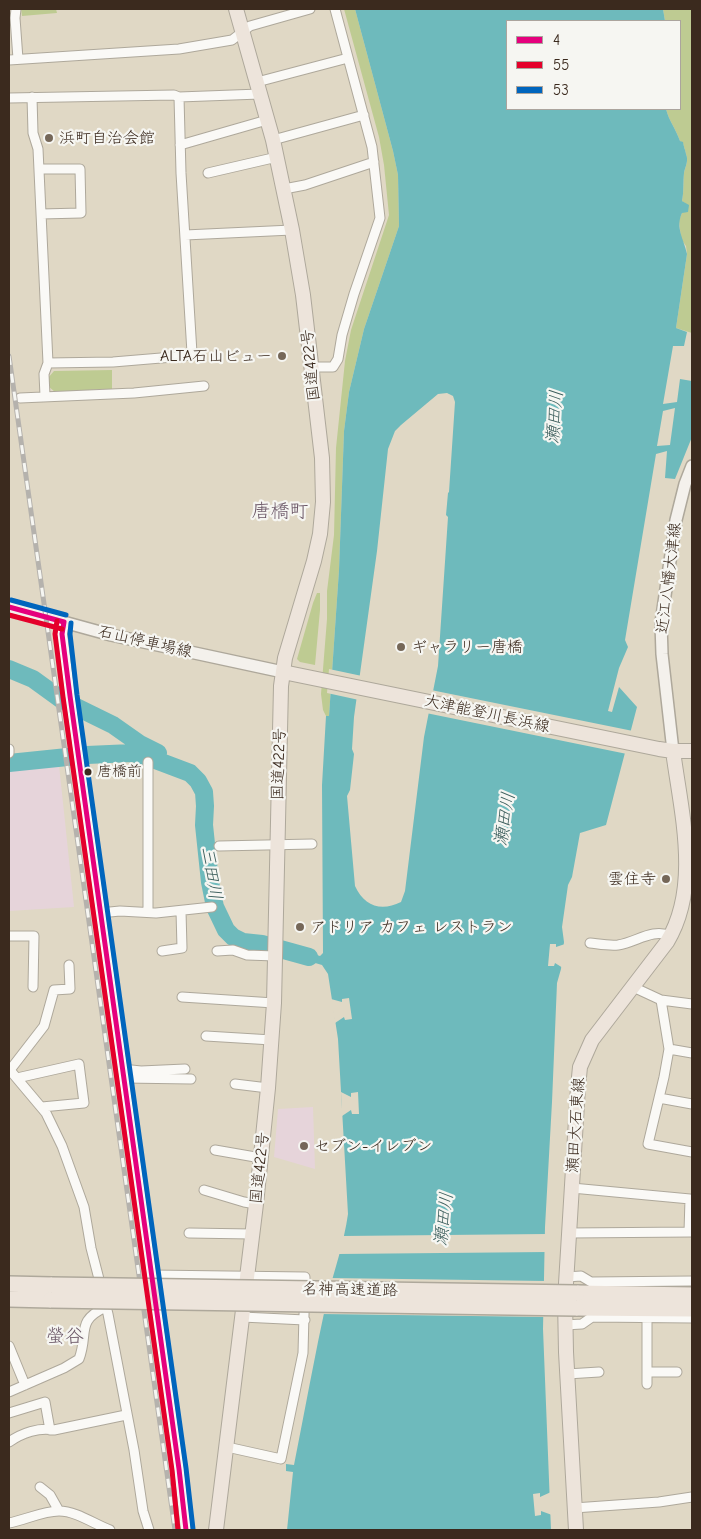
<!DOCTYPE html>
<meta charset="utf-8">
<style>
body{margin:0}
#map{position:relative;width:701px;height:1539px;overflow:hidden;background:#e0d8c5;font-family:"Comic Neue",sans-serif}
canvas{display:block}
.frame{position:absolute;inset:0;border:10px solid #3b2a1e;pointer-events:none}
.legend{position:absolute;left:506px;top:20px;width:175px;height:90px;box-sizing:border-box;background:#f6f6f2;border:1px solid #aba49d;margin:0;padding:6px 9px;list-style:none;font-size:15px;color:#3b2a1e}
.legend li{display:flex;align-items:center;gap:10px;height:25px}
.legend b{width:25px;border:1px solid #aba49d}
</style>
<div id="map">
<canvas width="701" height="1539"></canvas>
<div class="frame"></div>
<ul class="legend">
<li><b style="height:6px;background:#e5007d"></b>4</li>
<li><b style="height:6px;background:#e4002b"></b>55</li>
<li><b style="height:6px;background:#0065bd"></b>53</li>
</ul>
</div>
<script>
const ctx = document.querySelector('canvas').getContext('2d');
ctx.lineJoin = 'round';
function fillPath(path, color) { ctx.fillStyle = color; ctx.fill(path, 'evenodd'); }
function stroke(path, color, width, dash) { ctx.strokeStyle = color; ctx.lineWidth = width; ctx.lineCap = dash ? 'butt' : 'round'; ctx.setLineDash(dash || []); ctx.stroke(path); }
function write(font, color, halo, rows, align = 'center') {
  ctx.font = font + ' "Comic Neue","Klee One",sans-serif'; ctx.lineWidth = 4.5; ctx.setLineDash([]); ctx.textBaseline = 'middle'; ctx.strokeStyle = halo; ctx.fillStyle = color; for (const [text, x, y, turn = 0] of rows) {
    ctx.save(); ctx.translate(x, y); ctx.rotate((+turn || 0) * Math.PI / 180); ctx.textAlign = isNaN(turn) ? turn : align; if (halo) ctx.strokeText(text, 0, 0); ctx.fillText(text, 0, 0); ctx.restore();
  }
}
fillPath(new Path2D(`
 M59 765 74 907 9 911V770Z
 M313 1107 315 1169 274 1157 278 1109Z`), '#e6d4da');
fillPath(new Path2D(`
 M21 9H56L57 13 22 16Z
 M344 9H355L393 151 398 175 399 226 364 329 349 392 344 431 339 570 329 716H326L323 710 321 694 327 619V591L334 535 336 448 345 361 351 330 389 215 384 165 379 137Z
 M663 9H692V333L676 328 687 254 686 246 681 239 679 220 686 204 682 201C684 192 683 183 684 173 685 167 689 161 686 154 685 149 684 148 683 143L680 141C676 129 669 121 666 109H680V21H665Z
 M112 370V390L106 389 55 392 48 386V378L54 371Z
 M317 593H320V610L315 665 300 662 297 659 313 603Z`), '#becb92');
fillPath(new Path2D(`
 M355 9H663L665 21H507V109H666C669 121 676 129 680 141L683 142C684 148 685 149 686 154 689 161 685 167 684 173 683 183 684 192 682 201L689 205 688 212 682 213C675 228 684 239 687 254L676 328 687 332 684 346H673L663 404 677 402 680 379 692 381V437L675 479 665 478 667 451 656 454 625 640 628 647 619 668 608 711 612 712 619 687 637 707 606 825 580 833 572 877 568 885 562 927 564 942 561 969 557 983 552 1102 545 1227 543 1329 551 1530H287L293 1472 286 1471V1464L294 1465C305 1409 315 1354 327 1299 334 1271 344 1243 348 1214L338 1039 328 974 322 965 288 955 287 945 320 956 323 953 322 785 326 716H329L339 570 344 431 349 392 364 329 399 226 398 175 393 151ZM447 393 453 396 455 402 449 492 448 493 446 515 448 517 438 666 424 737 405 891 401 902C381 912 364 906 355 886L347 796 350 790 354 754 352 749 354 717 377 551 388 449 395 431 401 425 438 394ZM675 408 670 445 657 446 663 411Z`), '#6ebabc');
fillPath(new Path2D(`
 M329 669 362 676 359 700 327 693Z
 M431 690 633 731 627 754 426 713Z
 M550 944H556V947L565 944 563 968 555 963 554 966H548Z
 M349 998 352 1019 345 1020 344 1017 335 1023 331 999 342 1002V999Z
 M341 1092 351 1097V1093L358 1092 359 1114H352L351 1110 342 1116Z
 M547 1234V1252L337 1254 342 1236Z
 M330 1278 546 1281V1317L321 1314Z
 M551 1492 552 1515 541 1511V1515L535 1516 533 1494 540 1493V1497Z`), '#e0d8c5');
stroke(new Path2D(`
 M9 669 33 679 62 700 113 725 140 744 158 753
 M9 763 87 755 132 753 145 756 190 773 198 781 204 792 205 806 204 825 210 882 215 907 226 930 233 937 243 942 262 944 309 957`), '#6ebabc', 18);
const minor = new Path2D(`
 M16 9 15 18 18 59
 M9 60 179 49 232 40 250 26 310 9
 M257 82 348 58
 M32 97 33 133 38 149 48 363 113 362 185 356 192 353 181 173 179 97
 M9 98 174 95 179 97 260 94
 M273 140 364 115
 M180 145 267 120
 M39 169H80L81 213 41 214
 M208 173 277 157
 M284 189 305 185 374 162
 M185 235 292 230
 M311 367H333L338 359 342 335 354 294 380 218 372 147 335 9
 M45 396 44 374 48 363
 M20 398 134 393 204 386
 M9 749V753
 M219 846 312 844
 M148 912V762
 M100 913 120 911 156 913 212 907
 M9 936H34L33 987
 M590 943C599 944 609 946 618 945 637 942 652 928 671 936
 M162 951 182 948 181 911
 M217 951 233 950 247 955 275 956
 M633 987 661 1000 692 1004
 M182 997 274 1003
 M661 1000 669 1049 692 1053
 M206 1036 272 1040
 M669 1049 664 1077 648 1144 692 1152
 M9 1069 46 1113 62 1146 84 1207 91 1248 108 1314 134 1450 143 1511 149 1530
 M122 1069 141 1071 185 1069
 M10 1070 44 1026 54 990 70 989 69 965
 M17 1078 79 1064 84 1103 42 1107
 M124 1078 191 1079
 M235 1084 268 1088
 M659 1098 692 1104
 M215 1150 261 1158
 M572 1188 690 1199 689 1232
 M204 1190 244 1202 256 1204
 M189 1233 252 1234
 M569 1233 692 1232
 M152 1275 305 1277 303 1353 281 1459 227 1447
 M566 1277 581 1276 591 1282 692 1281
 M242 1317 305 1320
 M565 1325 582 1324 592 1317 692 1318
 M9 1346 25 1385
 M647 1372H677
 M567 1374 599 1372
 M647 1384V1318
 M9 1392 64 1368 79 1359C89 1333 75 1321 106 1307
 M9 1413 45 1402 50 1430
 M9 1442C22 1433 39 1427 54 1430L126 1415
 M40 1487 50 1495 59 1511
 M574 1508 659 1502 692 1497
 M9 1523C25 1520 43 1511 59 1511 76 1511 94 1524 110 1530`);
const tertiary = new Path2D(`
 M64 622 62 634 70 696 179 1469 186 1530`);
const secondary = new Path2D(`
 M9 607 111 635 283 672
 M673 751 662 654 661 623 676 520 685 484 692 466`);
const primary = new Path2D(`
 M283 672 659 749 673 751H692
 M576 1530 566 1352 565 1300 578 1087 580 1067 592 1040 667 942C701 886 681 812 673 751`);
const trunk = new Path2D(`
 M216 1530 256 1204 268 1088 274 1003 281 686 285 658 314 561 320 534 323 502 322 458 303 295 292 230 273 140 236 9`);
const motorway = new Path2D(`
 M9 1284 52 1285
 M577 1293 692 1295
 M9 1299 51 1300
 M576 1308 692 1309`);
stroke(minor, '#aea89b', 11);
stroke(tertiary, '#aea89b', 12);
stroke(secondary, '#aea89b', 14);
stroke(primary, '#aea89b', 16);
stroke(trunk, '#aea89b', 16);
stroke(motorway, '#aea89b', 18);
stroke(minor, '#faf9f6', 9);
stroke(tertiary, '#faf9f6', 10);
stroke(secondary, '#f4f1ec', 11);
stroke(primary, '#ede4db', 14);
stroke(trunk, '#ede4db', 14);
stroke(motorway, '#ede4db', 15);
const rail = new Path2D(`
 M9 356 175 1530`);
stroke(rail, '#b5b2ad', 5);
stroke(rail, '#f6f6f2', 3, [9]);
const motorwayBridge = new Path2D(`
 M52 1285 577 1293
 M51 1300 576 1308`);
stroke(motorwayBridge, '#aea89b', 18, []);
stroke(motorwayBridge, '#ede4db', 15);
stroke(new Path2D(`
 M9 607 64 622
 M64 622 62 634 70 696 179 1469 186 1530`), '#e5007d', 5);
stroke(new Path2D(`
 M9 615 62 629
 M57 621 55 634 63 697 172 1470 178 1530`), '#e4002b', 5);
stroke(new Path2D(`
 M11 600 66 615
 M71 623 70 634 77 695 186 1468 193 1529`), '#0065bd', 5);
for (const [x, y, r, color] of [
 [49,138,5,"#756758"],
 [282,356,5,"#756758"],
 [401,647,5,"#756758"],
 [88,772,4.5,"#3b2a1e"],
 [666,879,5,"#756758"],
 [300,927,5,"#756758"],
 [304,1146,5,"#756758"]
]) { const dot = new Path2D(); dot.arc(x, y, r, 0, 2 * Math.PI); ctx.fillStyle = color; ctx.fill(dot); stroke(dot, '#f6f6f2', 2); }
write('15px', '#3b2a1e', '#f6f6f2', [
 ["唐橋前",97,772]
], 'left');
write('16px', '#3b2a1e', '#f6f6f2', [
 ["浜町自治会館",59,138],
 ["ALTA石山ビュー",272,356,"right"],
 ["ギャラリー唐橋",411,647],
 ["雲住寺",656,879,"right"],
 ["アドリア カフェ レストラン",310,927],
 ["セブン-イレブン",314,1146]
], 'left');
write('16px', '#3b2a1e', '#f6f6f2', [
 ["国道422号",311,365,-96],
 ["近江八幡大津線",669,578,-83],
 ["石山停車場線",145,642,13],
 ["大津能登川長浜線",487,714,12],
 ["国道422号",279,764,-88],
 ["瀬田大石東線",576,1125,-86],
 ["国道422号",260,1168,-84],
 ["名神高速道路",350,1290,1]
]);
write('italic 18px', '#3c5e5c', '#f6f6f2', [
 ["瀬田川",555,417,-85],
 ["瀬田川",505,819,-81],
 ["三田川",211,873,81],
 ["瀬田川",444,1219,-83]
]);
write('19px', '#6b5767', '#f6f6f2', [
 ["唐橋町",280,512],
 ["螢谷",65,1337]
]);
</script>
